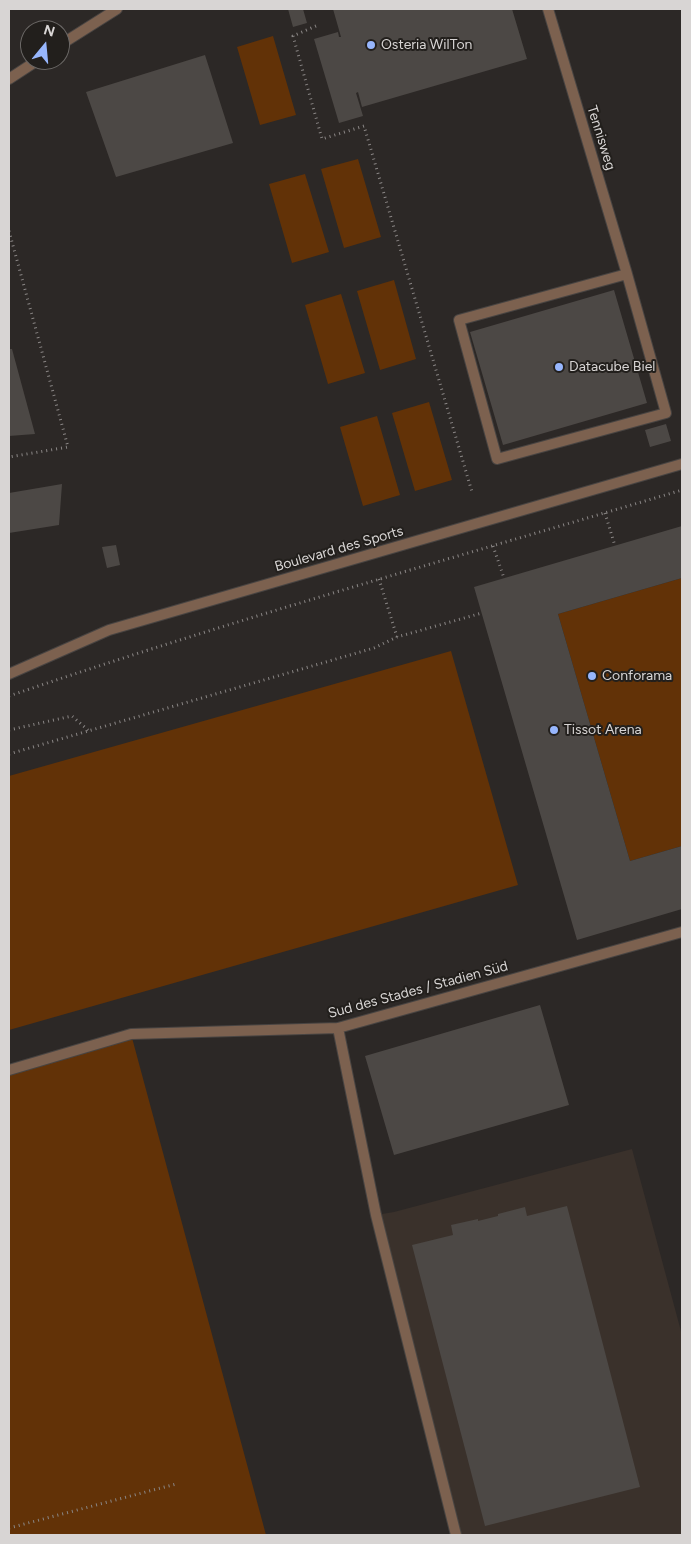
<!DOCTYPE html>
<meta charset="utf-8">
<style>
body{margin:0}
#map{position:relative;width:691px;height:1544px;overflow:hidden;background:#2c2826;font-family:Figtree,sans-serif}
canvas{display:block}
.frame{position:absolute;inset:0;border:10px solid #d8d5d4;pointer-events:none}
.north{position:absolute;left:20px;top:20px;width:50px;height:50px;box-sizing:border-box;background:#221f1c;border:1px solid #6b6866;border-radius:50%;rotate:17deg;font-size:14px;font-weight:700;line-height:20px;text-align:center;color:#d8d5d4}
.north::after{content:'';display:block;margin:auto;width:18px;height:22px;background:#97b6fd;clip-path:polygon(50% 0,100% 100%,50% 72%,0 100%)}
</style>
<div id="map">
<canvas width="691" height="1544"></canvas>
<div class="frame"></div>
<div class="north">N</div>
</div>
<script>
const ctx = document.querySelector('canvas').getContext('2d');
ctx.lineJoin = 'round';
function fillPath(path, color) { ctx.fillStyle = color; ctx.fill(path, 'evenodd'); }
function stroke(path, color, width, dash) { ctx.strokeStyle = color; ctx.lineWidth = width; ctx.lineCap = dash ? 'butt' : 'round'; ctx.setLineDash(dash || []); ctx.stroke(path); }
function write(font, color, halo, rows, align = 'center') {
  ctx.font = font + ' Figtree,sans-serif'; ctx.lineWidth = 4; ctx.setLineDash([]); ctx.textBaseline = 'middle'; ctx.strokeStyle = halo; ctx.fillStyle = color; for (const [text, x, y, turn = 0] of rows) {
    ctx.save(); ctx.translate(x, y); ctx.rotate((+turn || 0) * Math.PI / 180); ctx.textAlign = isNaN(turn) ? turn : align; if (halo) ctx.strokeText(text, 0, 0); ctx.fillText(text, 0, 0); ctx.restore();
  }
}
fillPath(new Path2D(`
 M632 1149 682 1335V1535H455L376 1215 394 1212Z`), '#3a312b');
fillPath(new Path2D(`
 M273 36 296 115 260 125 237 47Z
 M358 159 381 237 344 248 321 169Z
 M305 174 329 252 292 263 269 184Z
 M394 280 416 359 380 370 357 291Z
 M341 294 365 373 328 384 305 305Z
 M429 402 452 480 415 491 392 413Z
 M377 416 400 495 363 506 340 427Z
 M682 578V846L630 861 558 614Z
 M451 651 518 885 9 1030V776Z
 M131 1034 266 1535H9V1070Z`), '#623207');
fillPath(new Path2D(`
 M288 9H303L307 23 293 27Z
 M333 9H512L527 59 362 107 358 92 356 93 363 116 339 123 314 39 338 32 339 37H341Z
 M205 55 233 143 116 177 86 92Z
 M614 290 647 403 503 445 470 332Z
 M9 349H12L35 434 9 436Z
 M666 424 671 441 650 447 645 430Z
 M62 484 59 525 9 533V493Z
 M682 526V578L558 614 630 861 682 846V909L577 940 474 587Z
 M116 545 120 565 107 568 102 547Z
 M540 1005 569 1105 394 1155 365 1056Z
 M567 1206 640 1487 485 1526 412 1245 453 1235 451 1225 478 1219V1221L498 1216V1214L525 1207 527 1216Z`), '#4c4845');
const lane = new Path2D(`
 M548 9 627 274
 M60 45 117 9
 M9 79 38 60
 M627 274 666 413 497 459 459 320Z
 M338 1028 376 1215 456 1535
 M9 1070 131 1034 338 1028 682 932`);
const street = new Path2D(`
 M9 674 109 630 682 464`);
stroke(lane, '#484442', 12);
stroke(street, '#484442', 12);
stroke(new Path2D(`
 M316 26 293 36 322 139 364 126 472 492
 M9 231 68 447 9 457
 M605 513 615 546
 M493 546 504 578
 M379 579 397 637
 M9 696C231 620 457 557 682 490
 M9 730 72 716 89 731
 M9 754 374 648 397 637 482 613
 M9 1528 176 1484`), '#8a8685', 3, [1, 4]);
stroke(lane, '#7c614f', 10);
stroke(street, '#7c614f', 10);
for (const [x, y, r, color] of [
 [371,45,5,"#97b6fd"],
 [559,367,5,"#97b6fd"],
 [592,676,5,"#97b6fd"],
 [554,730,5,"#97b6fd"]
]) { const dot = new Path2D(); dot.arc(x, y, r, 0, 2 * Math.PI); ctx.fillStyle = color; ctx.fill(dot); stroke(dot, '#221f1c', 2); }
write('14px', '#d8d5d4', '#221f1c', [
 ["Osteria WilTon",381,45],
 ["Datacube Biel",569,367],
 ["Conforama",602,676],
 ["Tissot Arena",564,730]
], 'left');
write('14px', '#d8d5d4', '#221f1c', [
 ["Tennisweg",601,138,73],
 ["Boulevard des Sports",339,549,-16],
 ["Sud des Stades / Stadien Süd",418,990,-15]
]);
</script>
